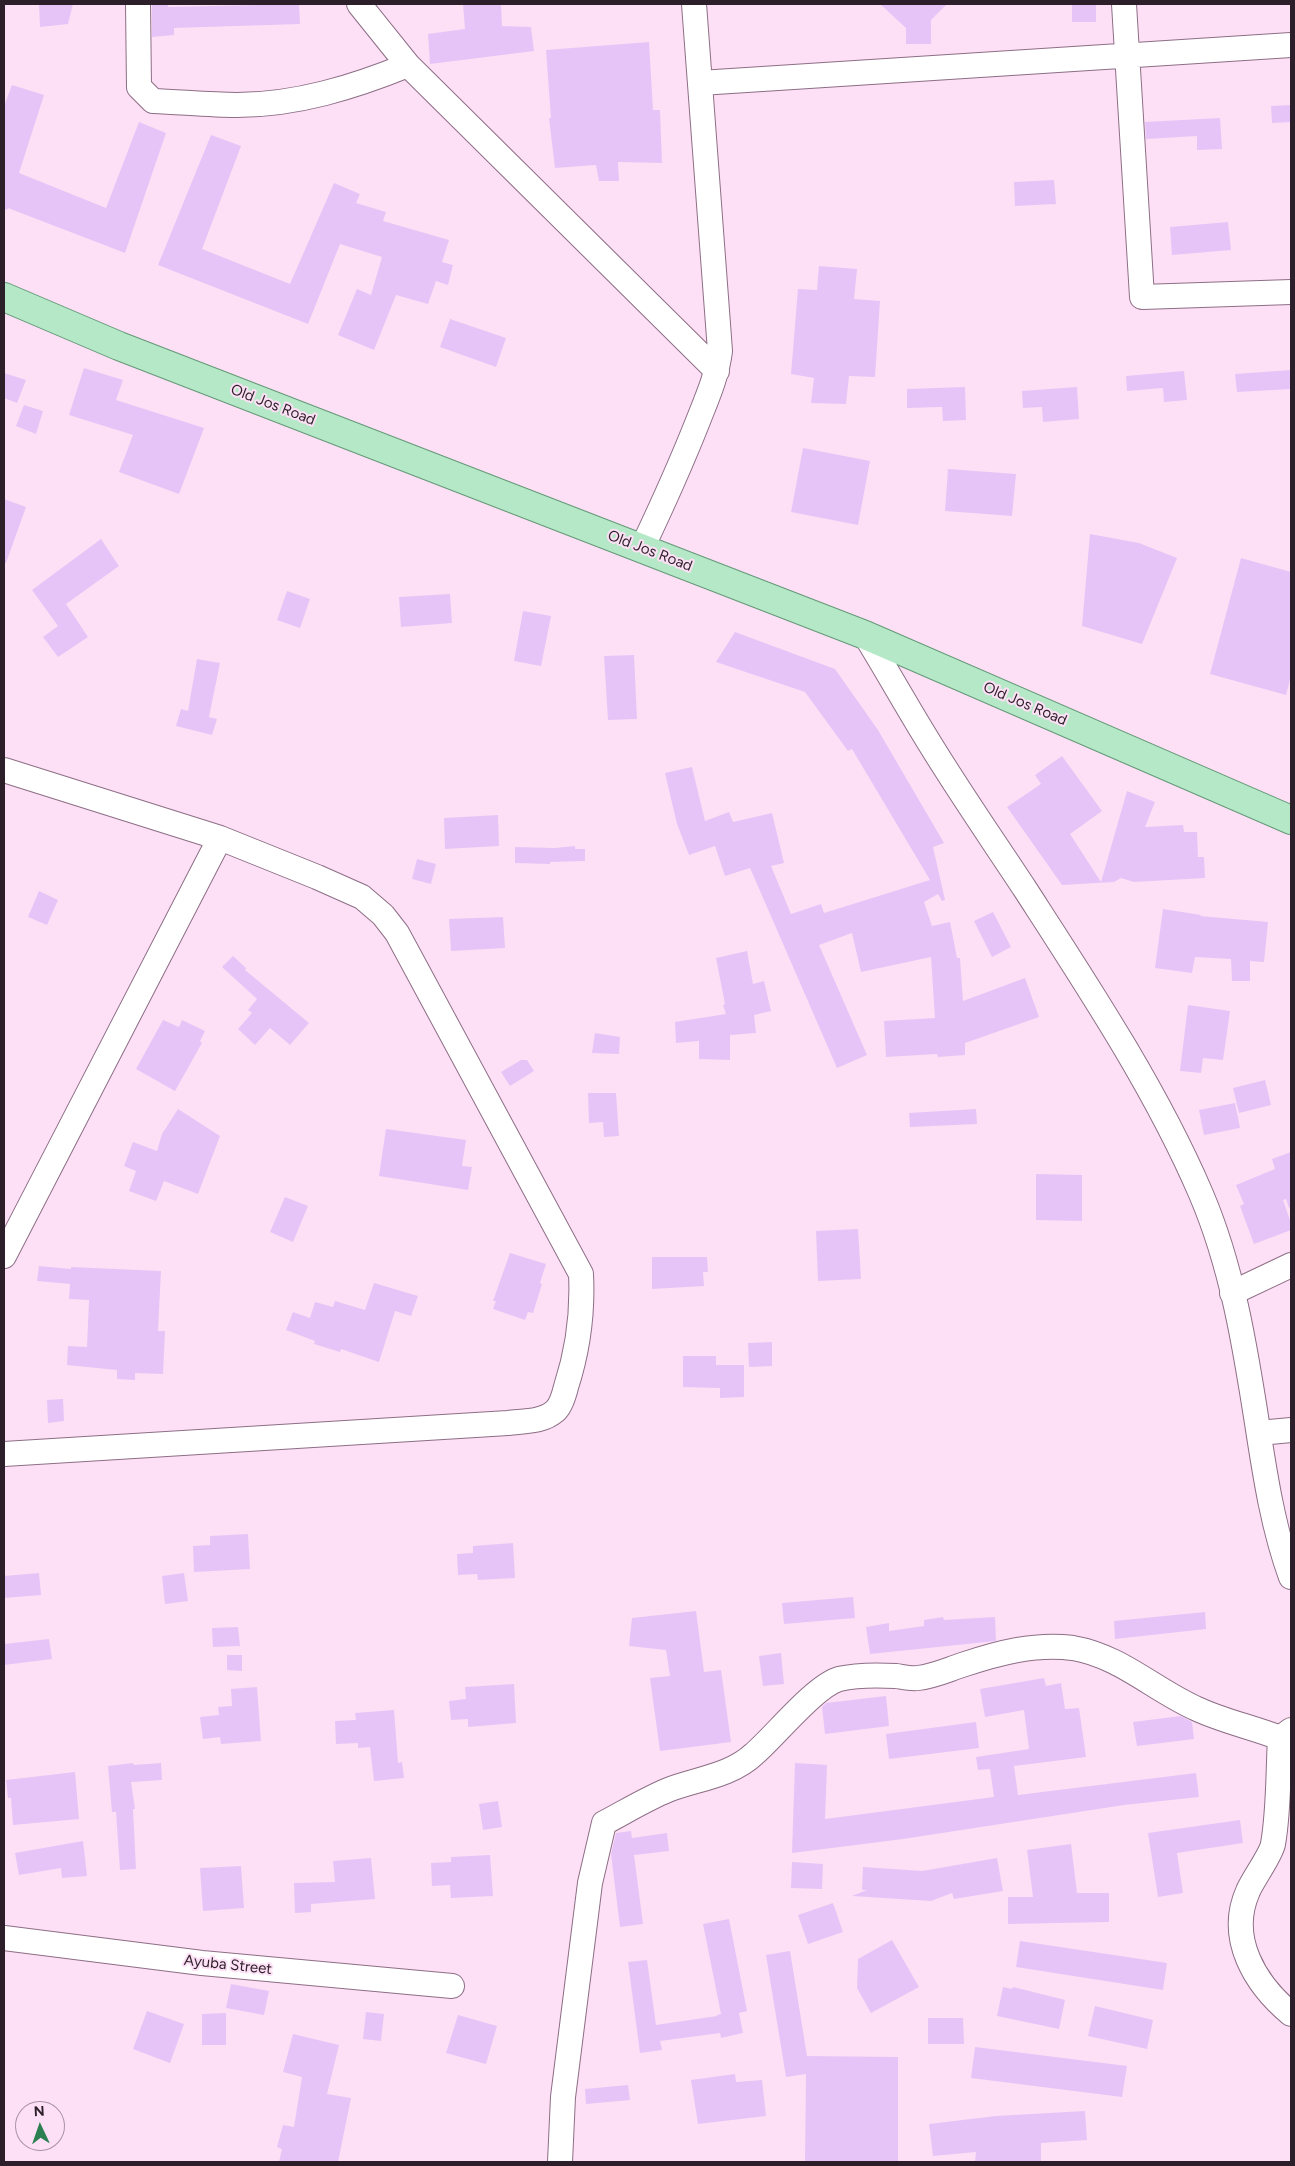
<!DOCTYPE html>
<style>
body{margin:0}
#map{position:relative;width:1295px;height:2166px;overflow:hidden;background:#fde0f5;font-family:Figtree,sans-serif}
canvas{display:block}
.frame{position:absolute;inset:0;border:5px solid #2c1f29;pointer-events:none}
.north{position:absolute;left:15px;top:2101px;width:50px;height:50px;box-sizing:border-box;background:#fde0f5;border:1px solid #a993a3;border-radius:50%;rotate:357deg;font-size:14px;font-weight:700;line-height:20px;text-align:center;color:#2c1f29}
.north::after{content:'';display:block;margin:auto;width:18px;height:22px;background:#2c7f50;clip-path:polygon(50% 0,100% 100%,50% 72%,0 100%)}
</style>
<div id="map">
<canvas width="1295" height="2166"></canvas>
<div class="frame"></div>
<div class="north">N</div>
</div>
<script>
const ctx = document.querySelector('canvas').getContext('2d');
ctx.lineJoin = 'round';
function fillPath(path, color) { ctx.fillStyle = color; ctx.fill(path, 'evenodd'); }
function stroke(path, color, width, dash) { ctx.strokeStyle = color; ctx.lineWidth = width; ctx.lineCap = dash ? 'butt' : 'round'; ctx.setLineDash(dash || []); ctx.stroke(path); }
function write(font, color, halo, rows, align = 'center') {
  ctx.font = font + ' Figtree,sans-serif'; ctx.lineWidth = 4; ctx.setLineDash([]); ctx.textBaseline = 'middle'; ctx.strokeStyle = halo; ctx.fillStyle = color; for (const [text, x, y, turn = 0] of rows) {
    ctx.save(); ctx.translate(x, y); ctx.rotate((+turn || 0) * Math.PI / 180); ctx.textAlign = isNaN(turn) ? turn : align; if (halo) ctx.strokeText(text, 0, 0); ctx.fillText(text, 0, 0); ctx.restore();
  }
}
fillPath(new Path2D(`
 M39 4H73L68 24 40 27Z
 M152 4H168V7L299 4 300 24 174 28V35L152 37Z
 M463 4H501L502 26 531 27 534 51 430 64 428 34 465 29Z
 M880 4H947L931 20V44H906V28Z
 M1072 4H1096V22H1072Z
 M649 42 653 110H660L662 163 618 162 619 181H599L596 165 555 168 549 118H551L546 50Z
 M12 85 44 95 19 173 106 208 139 122 166 133 125 253 8 208 7 210 4 209V106Z
 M1291 105V122L1272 123 1271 106Z
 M1220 118 1222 149 1197 150V136L1146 139 1145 122Z
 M211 135 241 146 202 249 290 284 334 183 360 194 356 203 386 212 383 221 449 240 442 262 453 265 448 285 436 281 428 304 396 295 374 350 338 335 357 289 371 295 382 257 340 244 308 324 158 265Z
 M1054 180 1056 204 1015 206 1014 182Z
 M1228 222 1231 250 1172 255 1170 227Z
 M819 266 857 269 854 299 880 301 875 377 849 376 846 404 811 403 814 378 791 374 798 289 817 290Z
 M450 319 506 338 496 367 440 347Z
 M84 368 123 380 116 400 204 428 179 494 119 472 133 435 69 415Z
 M1291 370V389L1237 392 1235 374Z
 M1184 371 1187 400 1164 402 1163 388 1127 391 1126 376Z
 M4 373 26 380 17 403 4 398Z
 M965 387 966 420 943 421 942 407 907 408V389Z
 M1077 387 1079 419 1043 422 1042 407 1023 408 1022 391Z
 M24 405 43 411 36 434 16 426Z
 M803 448 870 461 858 525 791 512Z
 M948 469 1016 474 1012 516 945 511Z
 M4 499 26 507 6 563H4Z
 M1090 534 1139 543 1177 558 1142 644 1082 626Z
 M101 539 119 566 66 604 88 637 58 657 43 637 58 626 32 590Z
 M1241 558 1291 572V676L1286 695 1210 674Z
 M287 591 310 599 300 628 277 620Z
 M450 594 452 623 401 627 399 597Z
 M523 611 551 616 541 666 514 661Z
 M735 632 835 669 878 730 944 843 933 847 945 900 942 901 938 894 924 902 932 926 950 922 957 958H960L963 1001 1025 978 1039 1017 965 1043V1055L938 1057 937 1054 886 1057 884 1021 935 1018 931 957 861 972 852 933 819 945 867 1055 837 1068 750 868 725 876 715 846 689 855 677 824 665 773 692 767 705 821 729 812 733 822 772 813 784 863 771 866 791 914 821 904 824 913 930 880 852 749 848 751 805 692 716 662Z
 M634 655 637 719 608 720 604 656Z
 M197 659 220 663 209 717 217 719 212 735 176 726 181 709 188 711Z
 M1062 756 1102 811 1070 834 1101 882 1127 791 1155 802 1145 827 1183 825 1184 832H1197L1198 857H1204L1205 878 1134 882 1121 878 1114 882 1062 885 1007 807 1041 784 1035 775Z
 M498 815 499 846 445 849 444 818Z
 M575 846V849H585V861L550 862V864L515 863V847L555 848Z
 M417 859 436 864 431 884 412 879Z
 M39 891 58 900 47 925 28 917Z
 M1163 909 1201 915 1200 916 1268 922 1264 962 1250 961V981H1232L1231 959 1195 957 1192 973 1155 968Z
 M993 912 1011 947 992 957 974 921Z
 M503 917 505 948 451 951 449 919Z
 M747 951 753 984 764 981 771 1011 754 1015 756 1033 730 1035V1060L699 1059V1041L676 1043 675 1022 726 1014 723 1005 725 1004 716 958Z
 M233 956 246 968 245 970 309 1023 290 1045 270 1028 255 1045 238 1029 252 1013 248 1010 257 999 222 967Z
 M1188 1005 1230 1011 1223 1060 1203 1058 1201 1073 1180 1071Z
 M163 1020 179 1027 182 1020 205 1031 200 1041 202 1043 175 1091 136 1069Z
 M595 1033 620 1037 619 1054 592 1053Z
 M521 1060H527L534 1071 510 1086 501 1072Z
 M1265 1080 1271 1105 1239 1113 1233 1088Z
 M588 1093H616L619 1136 604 1137 603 1122 589 1123Z
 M1235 1103 1240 1128 1204 1135 1199 1110Z
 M178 1109 220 1136 198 1194 164 1181 156 1201 129 1191 136 1171 124 1166 133 1142 157 1151 162 1134Z
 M976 1109 977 1124 910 1127 909 1113Z
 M386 1129 466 1140 462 1166 472 1167 468 1190 379 1176Z
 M1291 1152V1207L1289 1208 1286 1199 1283 1200 1291 1223V1230L1254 1244 1240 1206 1244 1204 1236 1185 1275 1169 1272 1159Z
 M1036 1174 1082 1175V1221L1036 1220Z
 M285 1197 308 1206 293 1242 270 1232Z
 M858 1229 861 1279 818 1281 816 1231Z
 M510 1253 546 1264 540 1283 542 1284 533 1313 528 1312 525 1320 493 1309 496 1301H493Z
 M652 1257H707L708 1272H703L704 1286 652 1289Z
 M39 1266 71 1269V1267L161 1271 158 1331H165L163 1374 135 1373V1380L117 1379V1370L67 1365 68 1346 87 1347 89 1300 69 1299 70 1284 37 1281Z
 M374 1283 418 1296 411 1316 395 1311 379 1362 341 1349 340 1352 314 1344 315 1341 286 1330 293 1312 310 1318 315 1302 333 1307 335 1301 365 1310Z
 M772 1342V1366L749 1367 748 1343Z
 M683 1356H716V1365H744V1397L720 1398V1388L683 1387Z
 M63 1399 64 1421 48 1423 47 1400Z
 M248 1534 250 1569 194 1572 193 1546 210 1545V1536Z
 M513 1543 515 1578 478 1580 477 1574 458 1575 457 1554 473 1553V1546Z
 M39 1573 41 1595 4 1598V1576Z
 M184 1573 188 1601 165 1604 162 1576Z
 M853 1597 855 1618 784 1624 782 1603Z
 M696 1611 704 1672 721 1670 731 1742 660 1751 650 1678 670 1676 666 1650 629 1646 632 1618Z
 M1205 1612 1206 1629 1115 1639 1114 1621Z
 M943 1617 944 1620 995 1617 996 1641 870 1654 866 1627 889 1623V1631L924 1626V1620Z
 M238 1627 240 1646 213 1647 212 1628Z
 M49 1639 52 1659 4 1665V1644Z
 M781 1653 784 1684 763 1686 759 1656Z
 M227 1655H242V1671L227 1670Z
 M1044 1678 1046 1686 1061 1683 1065 1709 1079 1708 1086 1757 1014 1766 1018 1795 1196 1773 1199 1797 1124 1805 903 1839 792 1853 795 1763 827 1765 825 1819 994 1797 990 1769 978 1770 976 1757 1029 1749 1024 1710 985 1717 980 1689Z
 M514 1684 516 1723 468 1727V1719L451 1720 449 1701 466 1699 465 1687Z
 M257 1687 261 1741 221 1744 220 1737 203 1739 200 1717 219 1715 218 1707 232 1706 231 1689Z
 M886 1696 889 1726 825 1734 822 1707 826 1703Z
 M394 1710 398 1763 402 1762 404 1778 374 1781 370 1747 358 1748V1743L336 1744 335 1721 356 1720 355 1713Z
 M1181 1716 1192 1722 1194 1739 1137 1746 1133 1722Z
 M976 1722 979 1748 889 1759 886 1734Z
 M133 1763 134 1765 161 1763 162 1780 131 1782 135 1809H133L136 1869 120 1870 116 1812H112L108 1766Z
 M75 1772 79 1819 13 1825 11 1798H8L6 1780Z
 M498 1801 502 1827 483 1830 479 1804Z
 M1240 1820 1243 1843 1177 1853 1183 1893 1158 1897 1148 1833Z
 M631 1831 632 1838 667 1833 669 1851 634 1855 643 1924 620 1927 611 1854 616 1833Z
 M83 1841 87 1876 62 1878 61 1868 19 1875 15 1853Z
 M1071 1844 1077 1893H1109V1922L1008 1924V1897H1033L1027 1850Z
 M490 1855 493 1896 451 1898 450 1885 432 1886 431 1863 451 1862V1857Z
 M371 1858 375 1899 311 1904V1912L295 1913 294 1883 335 1882 333 1861Z
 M997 1858 1003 1891 954 1899 952 1893 931 1901 852 1896 867 1890H862L863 1867 922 1871Z
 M792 1862 823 1864 822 1889 791 1888Z
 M241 1866 244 1908 203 1911 200 1868Z
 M833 1903 843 1932 808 1944 798 1915Z
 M729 1919 747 2011 739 2013 743 2033 721 2038 720 2033 660 2041 662 2050 640 2053 628 1962 647 1960 656 2025 717 2016V2015L721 2014 703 1924Z
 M892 1940 919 1987 871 2013 857 1988 858 1959Z
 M1020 1941 1167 1963 1163 1990 1016 1967Z
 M790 1951 807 2056 898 2057V2162H805L806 2074 786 2077 766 1955Z
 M231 1984 269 1991 264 2015 226 2008Z
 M1003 1987 1012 1989 1013 1987 1065 2000 1059 2029 997 2016Z
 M1095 2006 1153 2020 1147 2049 1088 2036Z
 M147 2011 184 2024 170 2063 133 2049Z
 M366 2012 384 2014 381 2041 363 2039Z
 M226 2013V2045H202V2014Z
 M458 2015 497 2026 486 2064 446 2053Z
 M928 2018H963L964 2044H928Z
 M293 2034 339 2045 327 2094 351 2098 338 2162H279L282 2149 277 2147 283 2125 294 2127 302 2077 283 2072Z
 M975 2047 1127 2066 1122 2097 971 2078Z
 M735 2074 736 2082 762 2080 766 2116 698 2124 691 2080Z
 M628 2085 630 2100 586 2104 585 2089Z
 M1085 2111 1087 2140 1041 2143V2162H975L976 2152 933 2156 929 2124 996 2116Z`), '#e7c4f7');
const minor = new Path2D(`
 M138 4 139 87 153 101C181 102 209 105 237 105 296 105 354 87 408 65
 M359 4 408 65 717 371
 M1124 4 1142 297 1291 292
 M700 83 1291 45
 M642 548C662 506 681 464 698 421 707 398 717 376 720 351L694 4
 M865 635C886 669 906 705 927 739 958 790 992 839 1025 889 1087 985 1156 1089 1201 1194 1232 1266 1245 1346 1257 1423 1265 1475 1273 1528 1291 1577
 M4 770 220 838 317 877 362 897 383 915 397 933 581 1274C583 1313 578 1350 566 1387 564 1395 561 1406 555 1411 543 1422 524 1421 508 1423L4 1454
 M4 1256 220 838
 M1232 1293 1291 1265
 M1259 1433 1291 1430
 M1280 1738C1278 1773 1279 1810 1273 1844 1271 1855 1253 1879 1248 1891 1227 1938 1255 1984 1291 2014
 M4 1938 202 1963 452 1986
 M560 2162 563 2097 590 1883 604 1823C625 1812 646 1799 668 1790 696 1779 731 1776 754 1754 775 1736 815 1686 839 1679 856 1675 879 1675 896 1676 903 1677 911 1679 918 1678 934 1676 947 1670 962 1665 998 1653 1035 1643 1073 1648 1120 1656 1153 1689 1195 1708 1222 1721 1252 1727 1280 1738L1291 1730`);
const major = new Path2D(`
 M4 297 119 346 865 635 1291 820`);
stroke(minor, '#8d6e86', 26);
stroke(major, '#649878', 30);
stroke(minor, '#fff', 24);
stroke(major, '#b4e8c7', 28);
write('15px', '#2c1f29', '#fde0f5', [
 ["Old Jos Road",273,405,21],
 ["Old Jos Road",650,551,21],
 ["Old Jos Road",1025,704,23],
 ["Ayuba Street",228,1965,6]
]);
</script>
